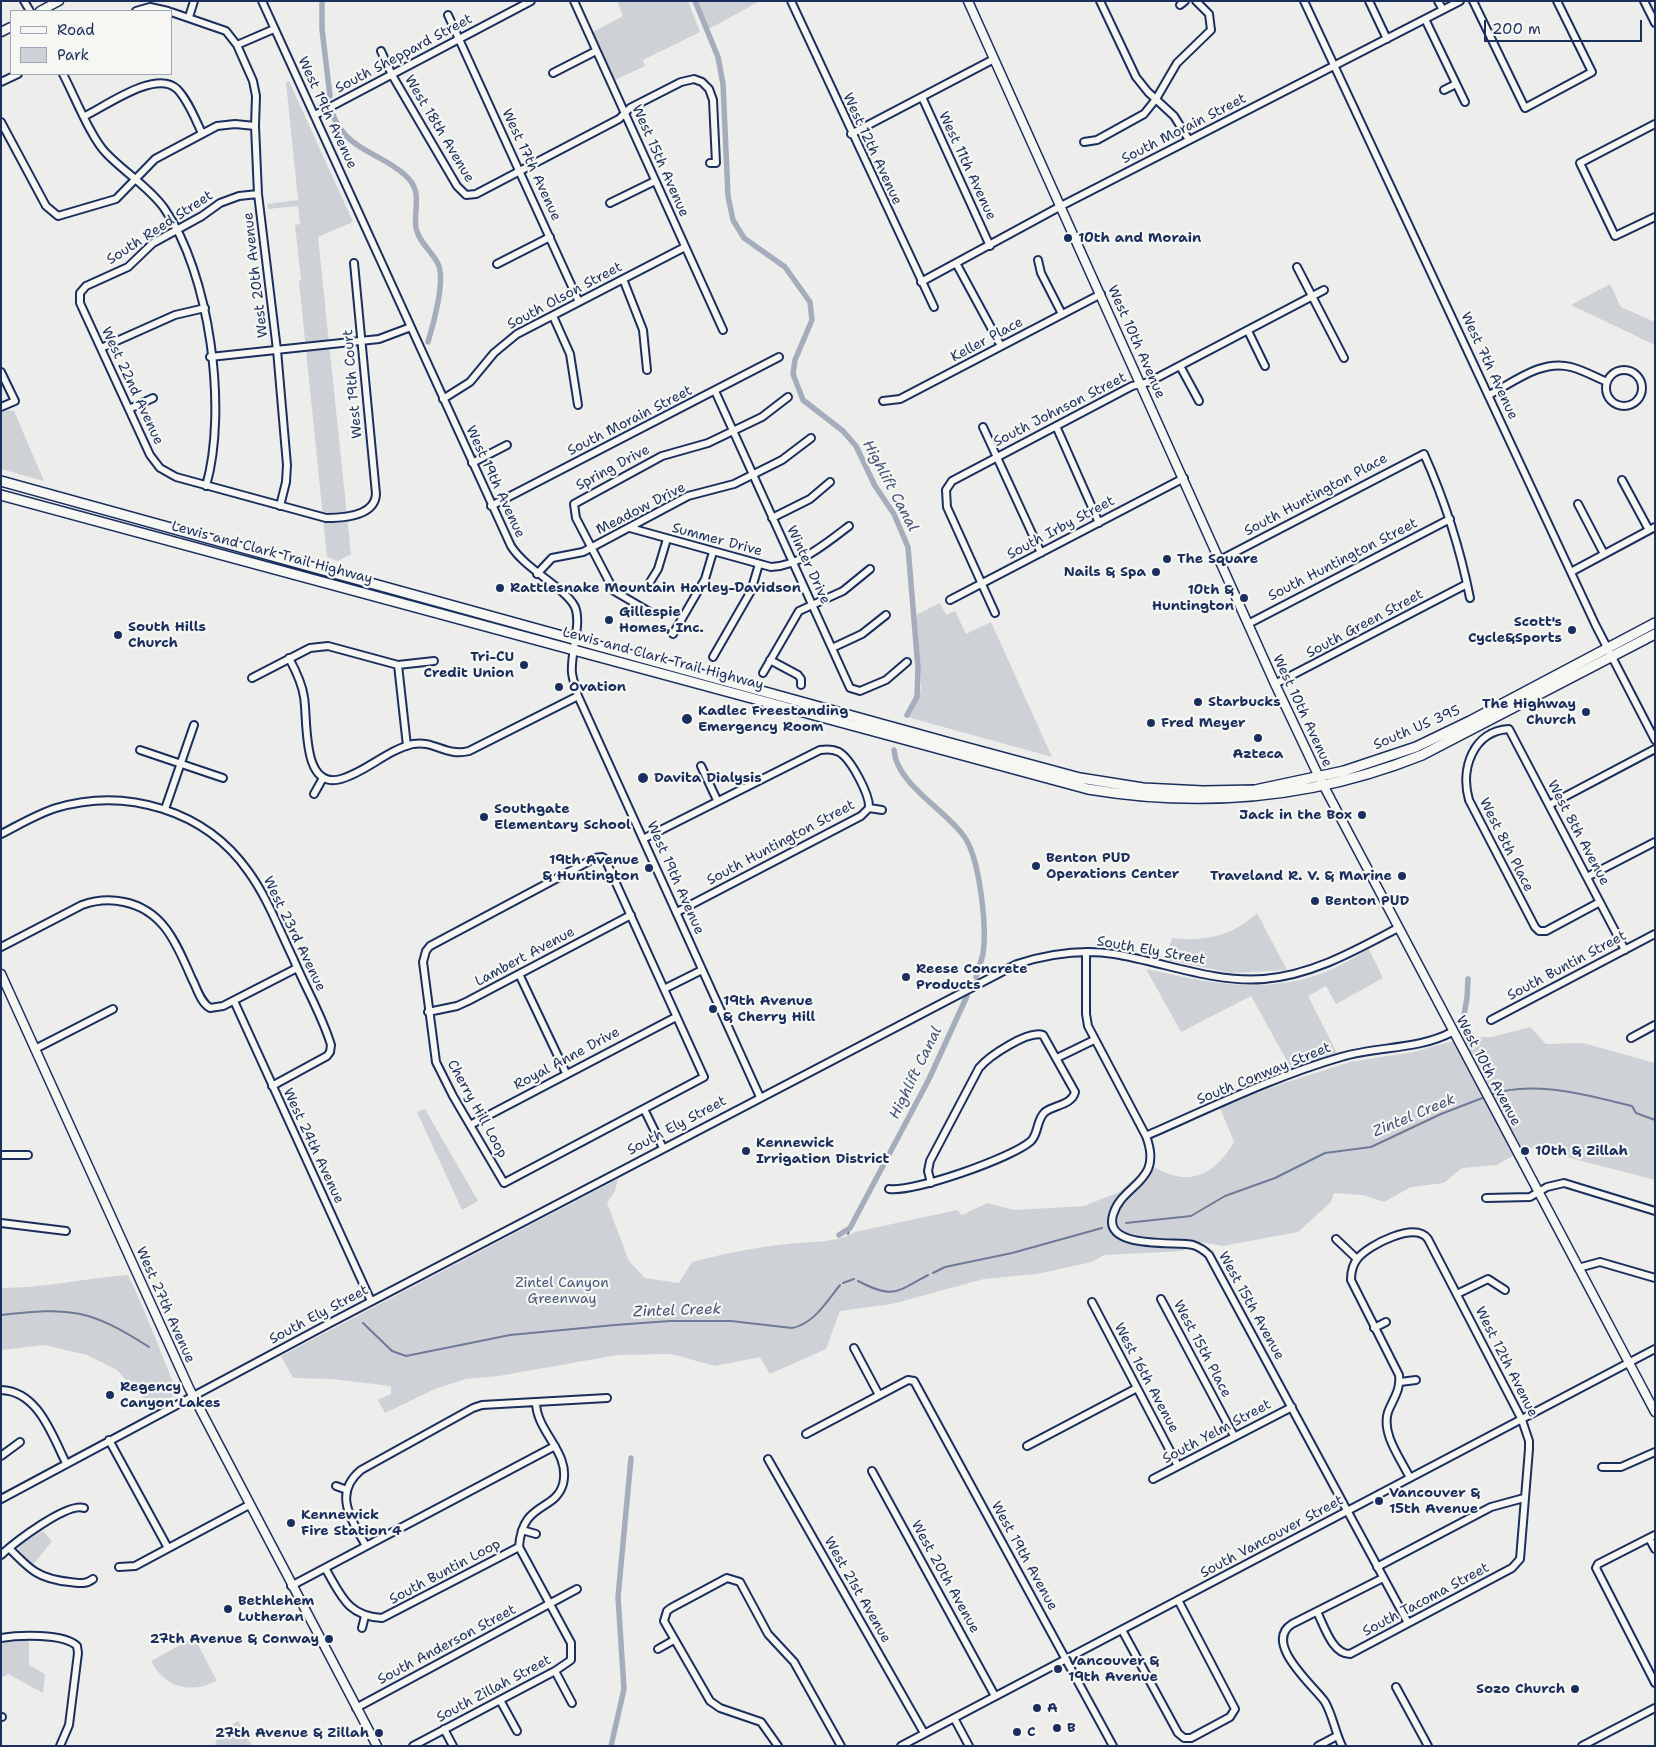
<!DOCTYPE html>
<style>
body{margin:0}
#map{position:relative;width:1656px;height:1747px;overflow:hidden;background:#edeeec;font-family:"Shantell Sans",sans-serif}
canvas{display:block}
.frame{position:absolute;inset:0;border:2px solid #1b2f5e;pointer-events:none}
.legend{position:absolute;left:10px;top:10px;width:162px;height:65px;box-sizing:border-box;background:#f6f6f2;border:1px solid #9ea6b7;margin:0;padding:6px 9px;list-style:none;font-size:15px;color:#1b2f5e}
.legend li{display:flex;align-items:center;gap:10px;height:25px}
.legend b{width:25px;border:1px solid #9ea6b7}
.scale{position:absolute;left:1484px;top:20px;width:158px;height:22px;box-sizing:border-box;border:2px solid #1b2f5e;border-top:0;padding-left:6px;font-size:15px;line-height:18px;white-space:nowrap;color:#1b2f5e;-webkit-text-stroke:4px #f6f6f2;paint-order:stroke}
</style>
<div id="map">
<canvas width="1656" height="1747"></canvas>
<div class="frame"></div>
<ul class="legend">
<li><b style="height:6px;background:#f6f6f2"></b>Road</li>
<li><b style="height:14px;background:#ced2d7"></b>Park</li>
</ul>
<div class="scale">200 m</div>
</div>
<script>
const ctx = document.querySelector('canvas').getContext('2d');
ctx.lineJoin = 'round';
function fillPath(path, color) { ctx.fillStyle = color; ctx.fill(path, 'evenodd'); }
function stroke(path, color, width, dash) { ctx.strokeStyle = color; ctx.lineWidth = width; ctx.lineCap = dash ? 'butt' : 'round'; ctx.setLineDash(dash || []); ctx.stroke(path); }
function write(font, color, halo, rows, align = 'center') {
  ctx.font = font + ' "Shantell Sans",sans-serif'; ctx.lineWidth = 4.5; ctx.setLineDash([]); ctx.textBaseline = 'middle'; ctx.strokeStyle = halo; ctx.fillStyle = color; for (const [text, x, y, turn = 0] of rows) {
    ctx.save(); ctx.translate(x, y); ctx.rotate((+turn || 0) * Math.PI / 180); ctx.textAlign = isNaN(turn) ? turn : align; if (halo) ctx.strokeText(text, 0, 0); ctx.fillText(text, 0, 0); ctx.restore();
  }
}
fillPath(new Path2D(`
 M617 1H688L700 32 643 60 645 66 615 80 593 32 623 16Z
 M696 1H760L707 30Z
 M289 81 353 222 318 237 351 554 338 561 327 557 299 281 301 280 295 225 300 224 298 206 268 209 267 204 298 200 286 82Z
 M1610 284 1621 307 1655 322V345L1571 305Z
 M8 410 14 411 44 481 1 469V412Z
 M940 603 946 615 955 611 966 634 991 622 1052 757 907 717 919 698 921 687 916 615Z
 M1257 913 1287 970 1231 973 1166 960 1172 938C1204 942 1233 936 1257 913Z
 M1369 949 1383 978 1336 1004 1326 986 1308 996 1338 1055 1292 1070 1251 996 1181 1032 1146 969C1210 983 1265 996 1328 971 1342 965 1356 956 1369 949Z
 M1530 1027 1546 1044 1583 1043 1655 1063V1180L1528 1147 1497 1165 1462 1168 1444 1183 1411 1187 1384 1202 1363 1195 1334 1193 1331 1202 1298 1232 1223 1246 1186 1240 1184 1251 1104 1255 1092 1262 1037 1274 984 1279 892 1304 840 1311 826 1349 770 1374 760 1357 715 1366 671 1354 617 1355 499 1376 466 1379 437 1388 385 1413 378 1400 391 1394V1386L331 1379 293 1378 281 1356 618 1179 615 1191 607 1203 629 1261 645 1278 679 1283 692 1262C723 1254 755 1247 787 1244 810 1241 835 1244 855 1232L957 1210 962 1215 987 1203 1014 1210 1084 1206 1119 1192 1145 1169 1153 1166C1188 1188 1214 1176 1234 1142L1220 1108 1275 1086 1350 1062 1413 1052 1468 1037H1492Z
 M425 1109 478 1201 462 1210 417 1112Z
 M128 1275C147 1314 161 1354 178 1394L152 1408 117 1370 87 1355 44 1345 1 1350V1288C44 1288 86 1278 128 1275Z
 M43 1531 52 1541 33 1565 19 1551V1545Z
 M191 1639 196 1641 217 1681C190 1694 165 1688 151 1661Z
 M16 1641H29V1665L45 1674 43 1693 8 1674 1 1678V1644Z
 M238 1721 252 1746H215L218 1734Z`), '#ced2d7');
stroke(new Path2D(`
 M1490 1095C1532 1079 1590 1096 1632 1106L1636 1113 1655 1120
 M1126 1223 1191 1216 1225 1196 1275 1178 1325 1153 1371 1147 1441 1114 1485 1097
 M848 1234 850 1228
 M933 1273 945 1267 1012 1253 1102 1228
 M858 1281C893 1299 895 1293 928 1275
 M843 1283 854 1279
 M1 1315C70 1307 90 1309 149 1347
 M363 1323 392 1351 406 1356 510 1335 615 1325 670 1321H731L792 1328C814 1324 827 1301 840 1285`), '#6e7a96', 2);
stroke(new Path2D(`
 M322 1V29L330 96
 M695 1 718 57 723 84 728 196 733 220 744 238 785 267 810 302 812 320 795 360 793 374 803 400 843 431 856 446 875 486 894 514 908 547 918 668 917 697 907 715
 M333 115C346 150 381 153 405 175 424 192 413 207 416 228 419 243 432 251 438 264 446 279 433 326 428 342
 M894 750C896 783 944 809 963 835 980 856 987 928 983 954 981 962 978 969 976 977
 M1463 1021 1467 998 1468 979
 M839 1235 850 1228 929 1079 967 996
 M611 1746 624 1689 618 1597 631 1458`), '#a5acbc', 5.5);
const minor = new Path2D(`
 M24 1 30 11
 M262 1 511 546C526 570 566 588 575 607 582 624 570 654 572 673 573 681 576 688 578 696L760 1097
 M574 1 723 330
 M791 1 934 307
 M1100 1 1136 77 1148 92 1174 116 1189 140
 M1304 1 1596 626 1655 740
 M1369 1 1387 39
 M1438 1 1443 10
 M1473 1 1525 108 1592 72 1557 1
 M1644 1 1655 23
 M1180 5 1185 1
 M136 11 150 7 168 11
 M171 12 226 31 237 45 274 29
 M448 15 579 302
 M189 17 194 1
 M1425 19 1465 102
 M237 45 253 81 256 96 255 126 258 194 277 350 287 465 286 482 280 506
 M381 51 392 75 457 186 466 195 476 194 619 119 630 108 681 82 694 79 702 82 709 89 713 100 716 163H710
 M553 73 596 51
 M63 74C74 95 91 138 106 153 124 172 149 187 164 208 210 273 228 410 206 486
 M1 82 18 74
 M1444 90 1456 84
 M922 97 990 246
 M315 115 531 1
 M85 116C106 106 156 69 177 89 188 100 195 119 202 133
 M1 122 46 206 58 216 116 199 155 159 217 126 235 124 255 126
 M1655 124 1580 163 1615 236 1655 217
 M851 134 994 59
 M1084 142 1097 140 1144 114 1156 99 1177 63 1211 30 1209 14 1196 1
 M258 194 239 196 220 203 202 216 153 243 128 267 86 286 80 293V303L150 455 160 468 176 477 326 518C343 518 375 516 376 494L354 263
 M610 203 655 181
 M1038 260 1041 273 1062 314
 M956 263 1001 346
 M497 264 550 237
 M1297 267 1344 358
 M623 279 643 330 647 370
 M921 282 1061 206 1460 1
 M553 316 570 354 578 405
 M1248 331 1265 366
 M101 348 175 315 205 308
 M210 357 379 339 411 327
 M1180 366 1199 401
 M1606 388a18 18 0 1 1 36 0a18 18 0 1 1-36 0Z
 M1 372 15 401 1 407
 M715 391 850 688 860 691 886 680 907 662
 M1489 395C1514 382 1542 359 1571 367 1583 370 1595 377 1607 382
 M443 399 470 382 494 353 517 334 685 247
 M883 401 900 399 1101 294
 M129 409 153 398
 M1056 426 1099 523
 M983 427 1041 553
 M472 463 507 445
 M1622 480 1649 530
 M1578 504 1604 554
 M491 506 779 357
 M772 518 810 499 830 482
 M630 528 771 567C799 566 827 543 849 526
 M1220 560 1424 454C1445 501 1460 548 1470 598
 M1571 572 1655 527
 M537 574 552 558 583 552 688 496 734 484 782 460 811 438
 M650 582 658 569 667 539
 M950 600 1184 478
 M650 612 614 591 576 518 574 504 662 456 708 443 762 417 788 397
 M995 613 947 507 946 490 952 481 1132 386 1149 382 1324 290
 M1248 624 1450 519
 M673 634 705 579 713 552
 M832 648 862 634 886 615
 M713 657 751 591 759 564
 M289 658C296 671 302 683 304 697 308 720 301 790 341 779 366 772 387 750 413 744 434 740 446 757 469 751L578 696
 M770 660 798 675 801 679V685
 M398 665 407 746
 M763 673 799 611 843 591 870 569
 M252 678 310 648 328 646 398 665 434 661
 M1275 684 1467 584
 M140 750 223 778
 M701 766 717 800
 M314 794 323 778
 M1549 805 1655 749
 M869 808 882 810
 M165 809 194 725
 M1 834C19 825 37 814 56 808 126 787 205 810 248 871 267 897 279 929 293 958 305 987 322 1015 331 1045L330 1052 327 1056 272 1086
 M643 839 820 750C826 749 833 749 839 752 851 759 870 795 869 808
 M602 857 605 859 704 1077 504 1183 453 1096 436 1062 423 962 426 951 430 946 595 858Z
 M1587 877 1655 842
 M1600 902 1546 931H1539L1535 927 1469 800C1460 769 1473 731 1509 729L1625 950
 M677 912 861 816 869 808
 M1 947 82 905C96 900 110 899 124 902 164 910 177 945 192 979 197 988 200 1002 210 1008L223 1006 297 968
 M1086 952V1014L1088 1026 1146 1136C1164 1183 1122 1183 1113 1215 1103 1250 1175 1241 1193 1245 1199 1247 1204 1250 1209 1255L1408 1623
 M519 974 566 1073
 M664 989 702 970
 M234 1001 371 1301
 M428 1012 457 1006 468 1001 631 915
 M1491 1020 1655 934
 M1631 1038 1655 1025
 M35 1049 113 1009
 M1057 1058 1094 1040
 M644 1109 663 1148
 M470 1125 676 1017
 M1146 1136C1210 1108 1275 1076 1341 1057 1378 1046 1418 1050 1452 1032
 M1 1155H28
 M889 1189C915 1192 1012 1158 1031 1141 1039 1133 1036 1120 1045 1112 1054 1105 1072 1105 1075 1092L1043 1035C1028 1030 989 1056 979 1068L930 1161 928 1171 931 1183
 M1486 1198 1530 1197 1547 1187 1564 1183 1655 1211
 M1 1223 66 1231
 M1336 1239 1357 1259
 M1578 1268 1600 1262 1655 1278
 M1457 1294 1488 1279 1505 1290
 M1161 1299 1234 1436
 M1092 1302 1178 1466
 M1374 1328 1386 1322
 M854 1348 879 1395
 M1400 1382 1416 1380
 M1 1390C38 1391 52 1435 66 1463
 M806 1434 908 1380 914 1381 1113 1746
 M109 1440 168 1548
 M1027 1446 1137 1388
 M1 1456 20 1442
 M768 1459 924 1733
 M1602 1467H1621L1655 1452
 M872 1471 995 1696
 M1153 1479 1292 1407
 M336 1486 347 1490
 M1 1499 330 1323 1017 964C1049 954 1081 949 1114 954 1164 962 1213 983 1264 979 1313 975 1356 950 1398 928
 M522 1530 536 1534
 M1655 1535 1598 1564 1596 1568 1655 1683
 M1649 1538 1655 1549
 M366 1546C352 1520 332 1494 361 1470L473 1408 482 1405 607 1398
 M9 1548C30 1570 39 1579 70 1582 79 1583 85 1585 93 1579
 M1 1555C14 1543 67 1502 84 1508
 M119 1567 135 1566 249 1505
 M1377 1567 1491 1507 1524 1498
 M325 1568C341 1595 347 1616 382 1618L519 1547C522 1501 555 1512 563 1484 571 1452 536 1432 536 1402
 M291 1586 555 1446
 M1317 1612C1324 1625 1332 1654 1350 1654L1512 1568 1520 1559 1529 1449V1441L1522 1420 1428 1239C1415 1221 1369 1245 1358 1258 1352 1265 1351 1272 1351 1280L1399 1375C1401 1390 1393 1399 1388 1412 1381 1434 1401 1459 1410 1478
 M362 1628 365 1616
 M1122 1630 1178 1733 1184 1738H1191L1230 1717 1235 1709 1178 1600
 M1 1638C18 1635 64 1633 77 1646L78 1653 69 1725 60 1746
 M658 1649 674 1640
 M555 1671 572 1703
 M1396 1687 1428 1746
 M500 1700 517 1731
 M356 1708 577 1589
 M1 1717H2
 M954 1718 969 1746
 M444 1729 453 1746
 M413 1746 555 1671 571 1660V1643L519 1547
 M778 1746 761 1722 720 1708 710 1701 664 1621 667 1611 671 1608 727 1578 740 1582 768 1634 794 1662 841 1746
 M901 1746 1655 1349
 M1318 1746 1337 1736
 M1342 1746C1335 1732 1333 1716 1325 1702 1315 1687 1262 1643 1292 1624L1383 1578
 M1582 1746 1655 1708`);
const major = new Path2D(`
 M968 1 1275 684 1319 777 1655 1412
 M40 11 59 1
 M1 32 11 27
 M1 974 189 1388 377 1746`);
const highway = new Path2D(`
 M1 481 950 743 1080 778 1143 788 1203 791 1255 790 1344 771 1416 747 1470 721 1655 623
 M1 495 1088 789C1202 808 1315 798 1422 755L1655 634`);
stroke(minor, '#1b2f5e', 10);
stroke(major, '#1b2f5e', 11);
stroke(highway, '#1b2f5e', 12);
stroke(minor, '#f6f6f2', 6);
stroke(major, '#f6f6f2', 8);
stroke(highway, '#f6f6f2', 9);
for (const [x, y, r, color] of [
 [1068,238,5,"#1b2f5e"],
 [1167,559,5,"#1b2f5e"],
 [1156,572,5,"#1b2f5e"],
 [500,588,5,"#1b2f5e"],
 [1244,598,5,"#1b2f5e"],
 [609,620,5,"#1b2f5e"],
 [1572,630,5,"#1b2f5e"],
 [118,635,5,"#1b2f5e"],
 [524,665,5,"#1b2f5e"],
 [559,687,5,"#1b2f5e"],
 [1198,702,5,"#1b2f5e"],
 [1586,712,5,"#1b2f5e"],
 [687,719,6,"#1b2f5e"],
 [1151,723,5,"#1b2f5e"],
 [1258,738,5,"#1b2f5e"],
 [643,778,6,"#1b2f5e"],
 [1362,815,5,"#1b2f5e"],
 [484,817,5,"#1b2f5e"],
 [1036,866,5,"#1b2f5e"],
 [649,868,5,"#1b2f5e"],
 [1402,876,5,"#1b2f5e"],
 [1315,901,5,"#1b2f5e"],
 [906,977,5,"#1b2f5e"],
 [713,1009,5,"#1b2f5e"],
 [746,1151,5,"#1b2f5e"],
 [1525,1151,5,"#1b2f5e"],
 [110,1395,5,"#1b2f5e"],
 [1379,1501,5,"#1b2f5e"],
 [291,1523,5,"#1b2f5e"],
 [228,1609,5,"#1b2f5e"],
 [329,1639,5,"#1b2f5e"],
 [1058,1669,5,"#1b2f5e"],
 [1575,1689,5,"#1b2f5e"],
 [1037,1708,5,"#1b2f5e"],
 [1057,1728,5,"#1b2f5e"],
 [1017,1732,5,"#1b2f5e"],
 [379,1733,5,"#1b2f5e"]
]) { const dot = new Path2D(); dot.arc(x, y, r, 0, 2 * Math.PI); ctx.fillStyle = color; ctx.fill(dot); stroke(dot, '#f6f6f2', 2); }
write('14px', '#1b2f5e', '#f6f6f2', [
 ["South Sheppard Street",404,54,-28],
 ["West 19th Avenue",327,113,65],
 ["West 18th Avenue",439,129,59],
 ["South Morain Street",1184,129,-27],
 ["West 12th Avenue",872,149,65],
 ["West 15th Avenue",660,161,66],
 ["West 17th Avenue",531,165,65],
 ["West 11th Avenue",967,166,65],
 ["South Reed Street",160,228,-33],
 ["West 20th Avenue",256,275,-97],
 ["South Olson Street",565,296,-28],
 ["Keller Place",987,340,-28],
 ["West 10th Avenue",1136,342,66],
 ["West 7th Avenue",1489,366,65],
 ["West 19th Court",353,384,-95],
 ["West 22nd Avenue",132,386,65],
 ["South Johnson Street",1060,410,-27],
 ["South Morain Street",630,421,-27],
 ["Spring Drive",613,468,-28],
 ["West 19th Avenue",495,482,65],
 ["South Huntington Place",1316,495,-28],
 ["Meadow Drive",641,509,-27],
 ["South Irby Street",1061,528,-28],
 ["Summer Drive",717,540,15],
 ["Lewis and Clark Trail Highway",272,553,15],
 ["South Huntington Street",1343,560,-27],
 ["Winter Drive",808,565,65],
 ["South Green Street",1365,624,-28],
 ["Lewis and Clark Trail Highway",663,659,15],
 ["West 10th Avenue",1302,711,65],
 ["South US 395",1417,728,-23],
 ["West 8th Avenue",1578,833,62],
 ["South Huntington Street",781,843,-28],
 ["West 8th Place",1506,845,63],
 ["West 19th Avenue",675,878,66],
 ["West 23rd Avenue",294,934,64],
 ["South Ely Street",1151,951,10],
 ["Lambert Avenue",525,957,-28],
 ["South Buntin Street",1567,966,-28],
 ["Royal Anne Drive",567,1059,-28],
 ["West 10th Avenue",1488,1071,62],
 ["South Conway Street",1264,1074,-22],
 ["Cherry Hill Loop",477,1109,61],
 ["South Ely Street",677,1126,-28],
 ["West 24th Avenue",313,1146,65],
 ["West 27th Avenue",165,1305,66],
 ["West 15th Avenue",1251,1306,61],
 ["South Ely Street",319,1315,-28],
 ["West 15th Place",1202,1349,62],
 ["West 12th Avenue",1506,1362,63],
 ["West 16th Avenue",1146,1378,62],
 ["South Yelm Street",1217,1432,-28],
 ["South Vancouver Street",1272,1537,-28],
 ["West 19th Avenue",1024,1556,61],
 ["South Buntin Loop",445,1572,-28],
 ["West 20th Avenue",945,1577,61],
 ["West 21st Avenue",857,1590,60],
 ["South Tacoma Street",1426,1600,-28],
 ["South Anderson Street",447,1645,-28],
 ["South Zillah Street",494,1689,-28]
]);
write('bold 14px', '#1b2f5e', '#f6f6f2', [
 ["10th and Morain",1078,238],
 ["The Square",1177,559],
 ["Nails & Spa",1146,572,"right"],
 ["Rattlesnake Mountain Harley-Davidson",510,588],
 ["10th &",1234,590,"right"],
 ["Huntington",1234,606,"right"],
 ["Gillespie",619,612],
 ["Homes, Inc.",619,628],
 ["Scott's",1562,622,"right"],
 ["Cycle&Sports",1562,638,"right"],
 ["South Hills",128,627],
 ["Church",128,643],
 ["Tri-CU",514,657,"right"],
 ["Credit Union",514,673,"right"],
 ["Ovation",569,687],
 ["Starbucks",1208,702],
 ["The Highway",1576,704,"right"],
 ["Church",1576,720,"right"],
 ["Kadlec Freestanding",698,711],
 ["Emergency Room",698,727],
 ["Fred Meyer",1161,723],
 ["Azteca",1258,754,"center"],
 ["Davita Dialysis",654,778],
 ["Southgate",494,809],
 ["Elementary School",494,825],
 ["Jack in the Box",1352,815,"right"],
 ["Benton PUD",1046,858],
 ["Operations Center",1046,874],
 ["19th Avenue",639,860,"right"],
 ["& Huntington",639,876,"right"],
 ["Traveland R. V. & Marine",1392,876,"right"],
 ["Benton PUD",1325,901],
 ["Reese Concrete",916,969],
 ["Products",916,985],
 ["19th Avenue",723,1001],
 ["& Cherry Hill",723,1017],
 ["Kennewick",756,1143],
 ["Irrigation District",756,1159],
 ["10th & Zillah",1535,1151],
 ["Regency",120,1387],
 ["Canyon Lakes",120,1403],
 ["Vancouver &",1389,1493],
 ["15th Avenue",1389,1509],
 ["Kennewick",301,1515],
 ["Fire Station 4",301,1531],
 ["Bethlehem",238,1601],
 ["Lutheran",238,1617],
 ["27th Avenue & Conway",319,1639,"right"],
 ["Vancouver &",1068,1661],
 ["19th Avenue",1068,1677],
 ["Sozo Church",1565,1689,"right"],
 ["A",1047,1708],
 ["B",1067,1728],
 ["C",1027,1732],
 ["27th Avenue & Zillah",369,1733,"right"]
], 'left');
write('14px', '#48587c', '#f6f6f2', [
 ["Zintel Canyon",562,1283],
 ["Greenway",562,1299]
]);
write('italic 15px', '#44547a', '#f6f6f2', [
 ["Highlift Canal",890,486,62],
 ["Highlift Canal",916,1073,-64],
 ["Zintel Creek",1414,1116,-23],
 ["Zintel Creek",677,1311,-2]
]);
</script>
